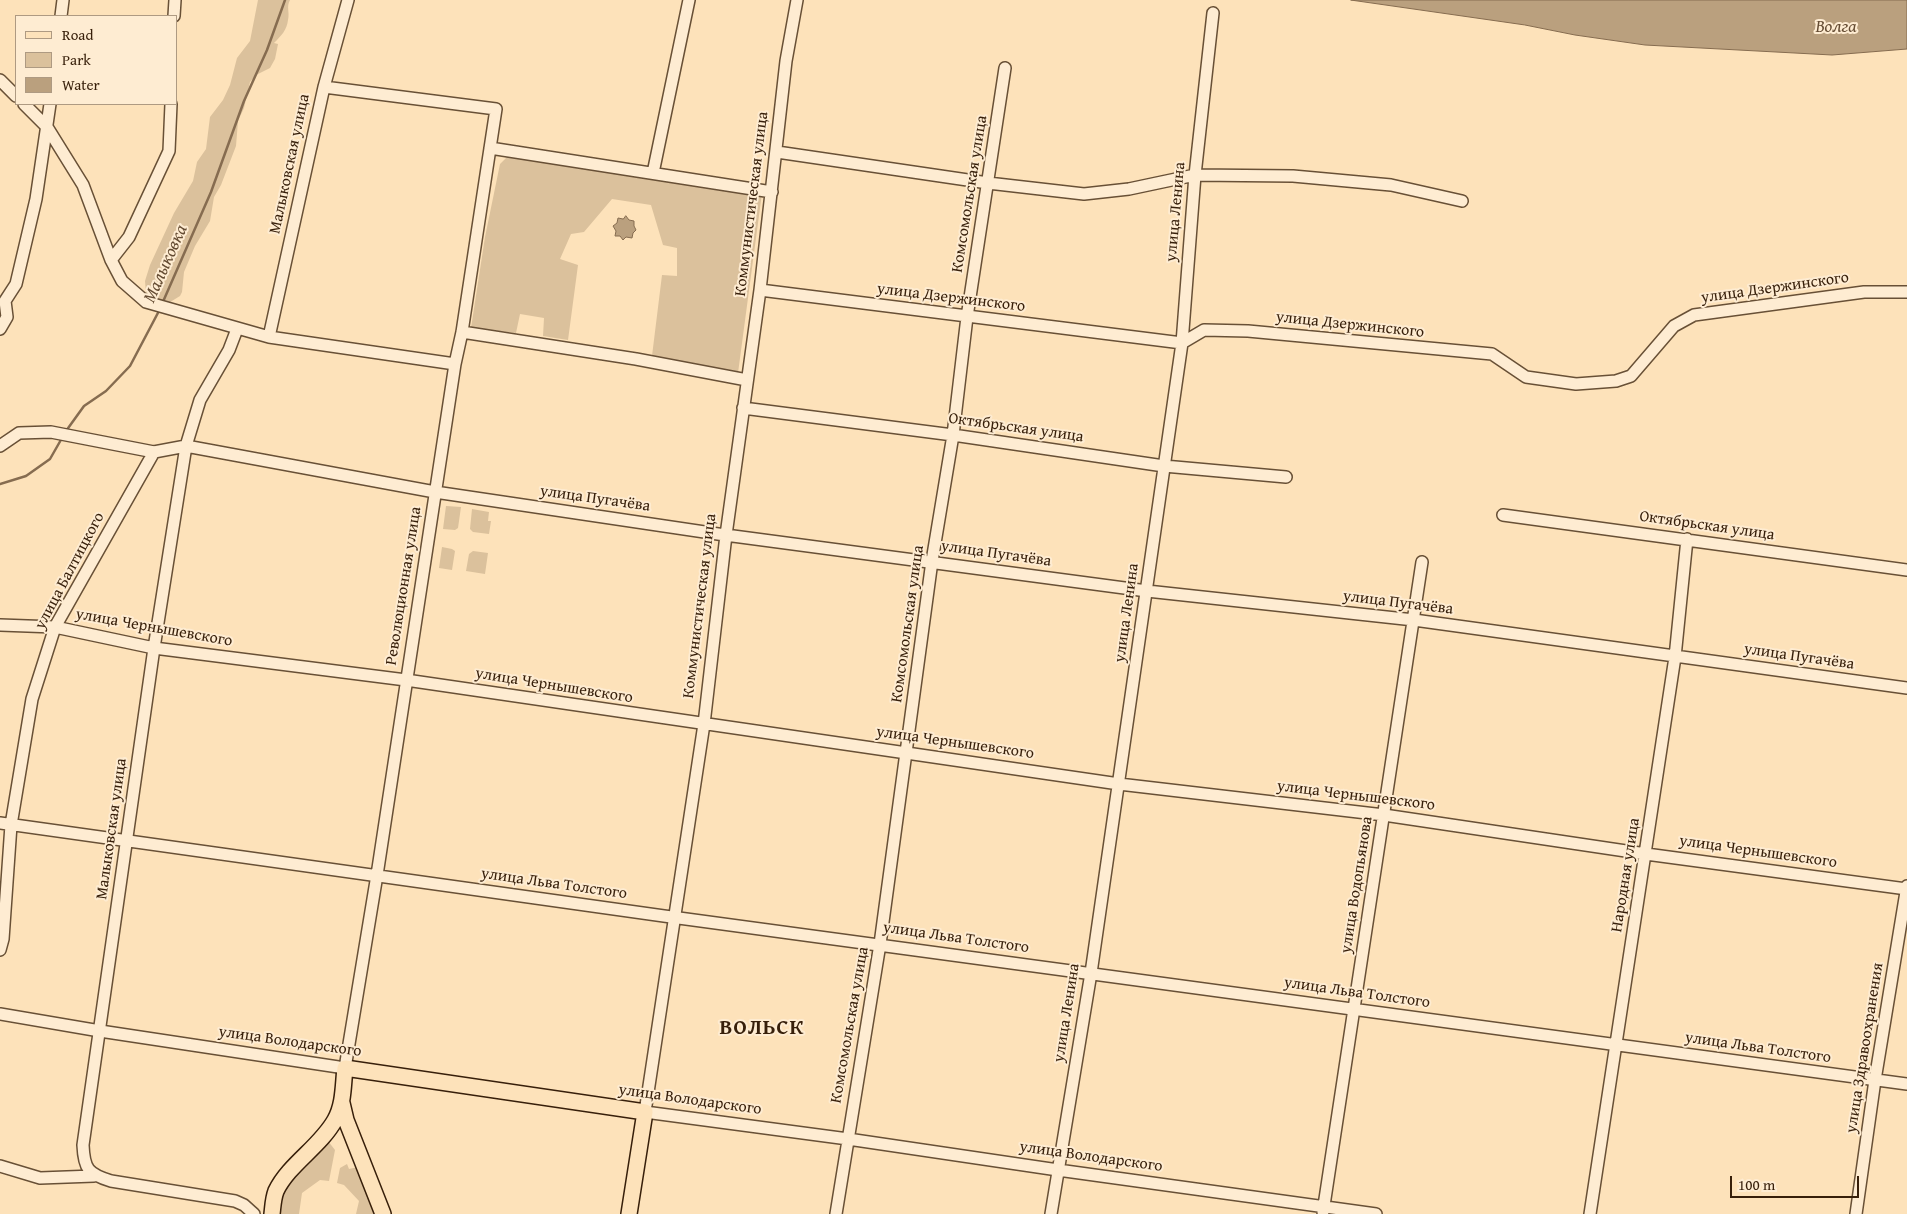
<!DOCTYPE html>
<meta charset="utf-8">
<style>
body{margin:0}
#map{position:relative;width:1907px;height:1214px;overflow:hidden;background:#fde2ba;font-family:"Gentium Book Plus",serif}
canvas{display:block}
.legend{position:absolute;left:15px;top:15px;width:162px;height:90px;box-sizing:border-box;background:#feecd2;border:1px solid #ae9a82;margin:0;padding:6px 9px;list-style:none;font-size:15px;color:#371f0a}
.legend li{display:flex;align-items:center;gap:10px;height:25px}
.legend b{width:25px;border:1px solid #ae9a82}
.scale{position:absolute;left:1730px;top:1176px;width:129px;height:22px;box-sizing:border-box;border:2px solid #371f0a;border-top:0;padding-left:6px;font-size:15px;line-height:18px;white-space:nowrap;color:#371f0a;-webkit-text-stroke:4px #feecd2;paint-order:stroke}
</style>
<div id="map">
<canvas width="1907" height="1214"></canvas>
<ul class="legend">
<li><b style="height:6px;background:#fde2ba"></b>Road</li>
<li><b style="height:14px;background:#dbc19c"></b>Park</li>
<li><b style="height:14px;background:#baa07e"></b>Water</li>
</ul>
<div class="scale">100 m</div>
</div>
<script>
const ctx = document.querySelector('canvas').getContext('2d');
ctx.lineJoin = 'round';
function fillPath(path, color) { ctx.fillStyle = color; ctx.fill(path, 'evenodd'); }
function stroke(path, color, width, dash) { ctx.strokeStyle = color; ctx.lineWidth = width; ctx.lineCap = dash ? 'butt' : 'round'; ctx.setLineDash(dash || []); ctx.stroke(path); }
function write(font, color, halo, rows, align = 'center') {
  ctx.font = font + ' "Gentium Book Plus",serif'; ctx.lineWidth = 4; ctx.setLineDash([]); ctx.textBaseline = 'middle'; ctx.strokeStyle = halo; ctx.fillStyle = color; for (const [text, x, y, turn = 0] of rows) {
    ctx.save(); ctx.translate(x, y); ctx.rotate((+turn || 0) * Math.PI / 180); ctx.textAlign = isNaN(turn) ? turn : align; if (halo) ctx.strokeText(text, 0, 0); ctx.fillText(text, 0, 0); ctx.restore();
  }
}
fillPath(new Path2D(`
 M258 0H290C286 7 290 12 288 20 287 30 281 36 274 43L278 44 275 59 270 68 256 75 250 82 244 108 238 121 236 146 221 185 214 197 210 221 195 246 184 272 182 292 180 296 167 304 148 298 146 293 145 281 150 265 174 213 193 181 197 162 206 149 210 117 223 100 230 85 237 58 250 41Z
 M507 157 762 193 738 373 652 356 662 275 677 276V248L663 245 651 205 612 199 584 232 571 234 560 259 578 265 568 340 543 336 544 318 520 314 516 333 471 328 485 237 500 164Z
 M446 506 461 507 458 528 455 530 443 529Z
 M472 509 489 512 488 521H491L489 534 473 532 470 529Z
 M442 547 452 549 455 551 452 570 439 568Z
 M473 551 488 553 485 574 466 571 469 554Z
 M328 1141 335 1150 329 1181 320 1180 302 1193 299 1214H280L282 1196 289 1184Z
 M347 1164 349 1169 358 1167 377 1214H356L359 1201 344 1185 337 1183 340 1168Z`), '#dbc19c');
const water = new Path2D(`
 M1351 0H1907V49L1832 55 1645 45 1575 35 1525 25Z
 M626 216 629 220 634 221V226L636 230 633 233 632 238 626 237 623 240 620 236H615L616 231 613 226 617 223 618 218 623 219Z`);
fillPath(water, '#baa07e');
stroke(water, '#866c50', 1);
stroke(new Path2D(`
 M162 304 211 192 244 101 267 50 285 0
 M66 431 84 406 106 391 130 366 160 309
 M0 484 26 476 50 459 62 438`), '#866c50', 2.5);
const minor = new Path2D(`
 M797 0 786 61 760 290 726 535 704 724 645 1112 848 1139 1058 1170 1376 1214
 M61 16 63 0
 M174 16 175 0
 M0 80 16 96
 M24 104 47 127 83 185 111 260 122 281 146 302 269 337 455 364
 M490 148 772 192
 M777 152 988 183 1084 194 1129 189 1195 175 1293 176 1391 185 1462 201
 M653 173 689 0
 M111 260 129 237 169 151 171 104
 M760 290 1182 343 1204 330 1248 331 1492 354 1526 377 1576 384 1616 381 1631 376 1674 326 1694 315 1864 292H1907
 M0 329 7 317 5 301 16 284 36 199 50 104
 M237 329 229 350 200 400 186 446 154 648 83 1145C84 1169 88 1174 111 1181L235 1201 244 1205 254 1214
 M462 332 636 359 747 380
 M269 337 324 87 348 0
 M743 408 953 435 1164 466 1286 477
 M0 446 19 433 51 432 154 452 186 446 435 492 718 534 1147 591 1414 620 1907 688
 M1503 515 1907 570
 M0 625 55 627 154 648 406 680 1119 784 1384 815 1646 854 1907 889
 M0 823 664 916 1907 1084
 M0 950 3 939 11 825 32 699 55 627 154 452
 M0 1014 100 1031 345 1068 377 875 455 364 462 332 496 109 324 87
 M0 1166 40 1178 94 1176
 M1323 1212 1422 562
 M836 1214 880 944 932 561 953 435 967 317 1005 68
 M1051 1214 1091 973 1182 343 1195 175 1213 13
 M1590 1214 1675 657 1687 539
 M1856 1214 1875 1080 1907 886`);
const major = new Path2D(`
 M342 1103 346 1120 383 1214
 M272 1214C273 1206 273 1199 276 1191 289 1164 320 1147 335 1120 344 1104 343 1085 345 1068L645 1112 629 1214`);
stroke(minor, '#685036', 14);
stroke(major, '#371f0a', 18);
stroke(minor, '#feecd2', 11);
stroke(major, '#fde2ba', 15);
write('16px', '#371f0a', '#feecd2', [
 ["Малыковская улица",290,164,-78],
 ["Комсомольская улица",970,194,-81],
 ["Коммунистическая улица",752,204,-83],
 ["улица Ленина",1176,212,-85],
 ["улица Дзержинского",1775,288,-8],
 ["улица Дзержинского",951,298,7],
 ["улица Дзержинского",1350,325,6],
 ["Октябрьская улица",1016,428,8],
 ["улица Пугачёва",595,499,8],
 ["Октябрьская улица",1707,526,8],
 ["улица Пугачёва",996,554,8],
 ["улица Балтицкого",70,571,-62],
 ["Революционная улица",404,586,-81],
 ["улица Пугачёва",1398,603,7],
 ["Коммунистическая улица",700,606,-83],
 ["улица Ленина",1127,613,-82],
 ["Комсомольская улица",908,624,-82],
 ["улица Чернышевского",154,628,10],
 ["улица Пугачёва",1799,657,8],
 ["улица Чернышевского",554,686,9],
 ["улица Чернышевского",955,743,8],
 ["улица Чернышевского",1356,796,7],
 ["Малыковская улица",112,829,-82],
 ["улица Чернышевского",1758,852,8],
 ["Народная улица",1626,875,-81],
 ["улица Льва Толстого",554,884,8],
 ["улица Водопьянова",1357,885,-81],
 ["улица Льва Толстого",956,938,8],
 ["улица Льва Толстого",1357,993,8],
 ["улица Ленина",1067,1013,-81],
 ["Комсомольская улица",850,1025,-80],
 ["улица Володарского",290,1042,8],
 ["улица Льва Толстого",1758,1048,8],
 ["улица Здравоохранения",1865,1048,-81],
 ["улица Володарского",690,1100,8],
 ["улица Володарского",1091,1157,8]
]);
write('italic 18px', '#654c33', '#feecd2', [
 ["Волга",1836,27],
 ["Малыковка",166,264,-66]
]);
ctx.letterSpacing = '1px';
write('bold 21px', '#371f0a', '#feecd2', [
 ["ВОЛЬСК",762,1029]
]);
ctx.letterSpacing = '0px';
</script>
